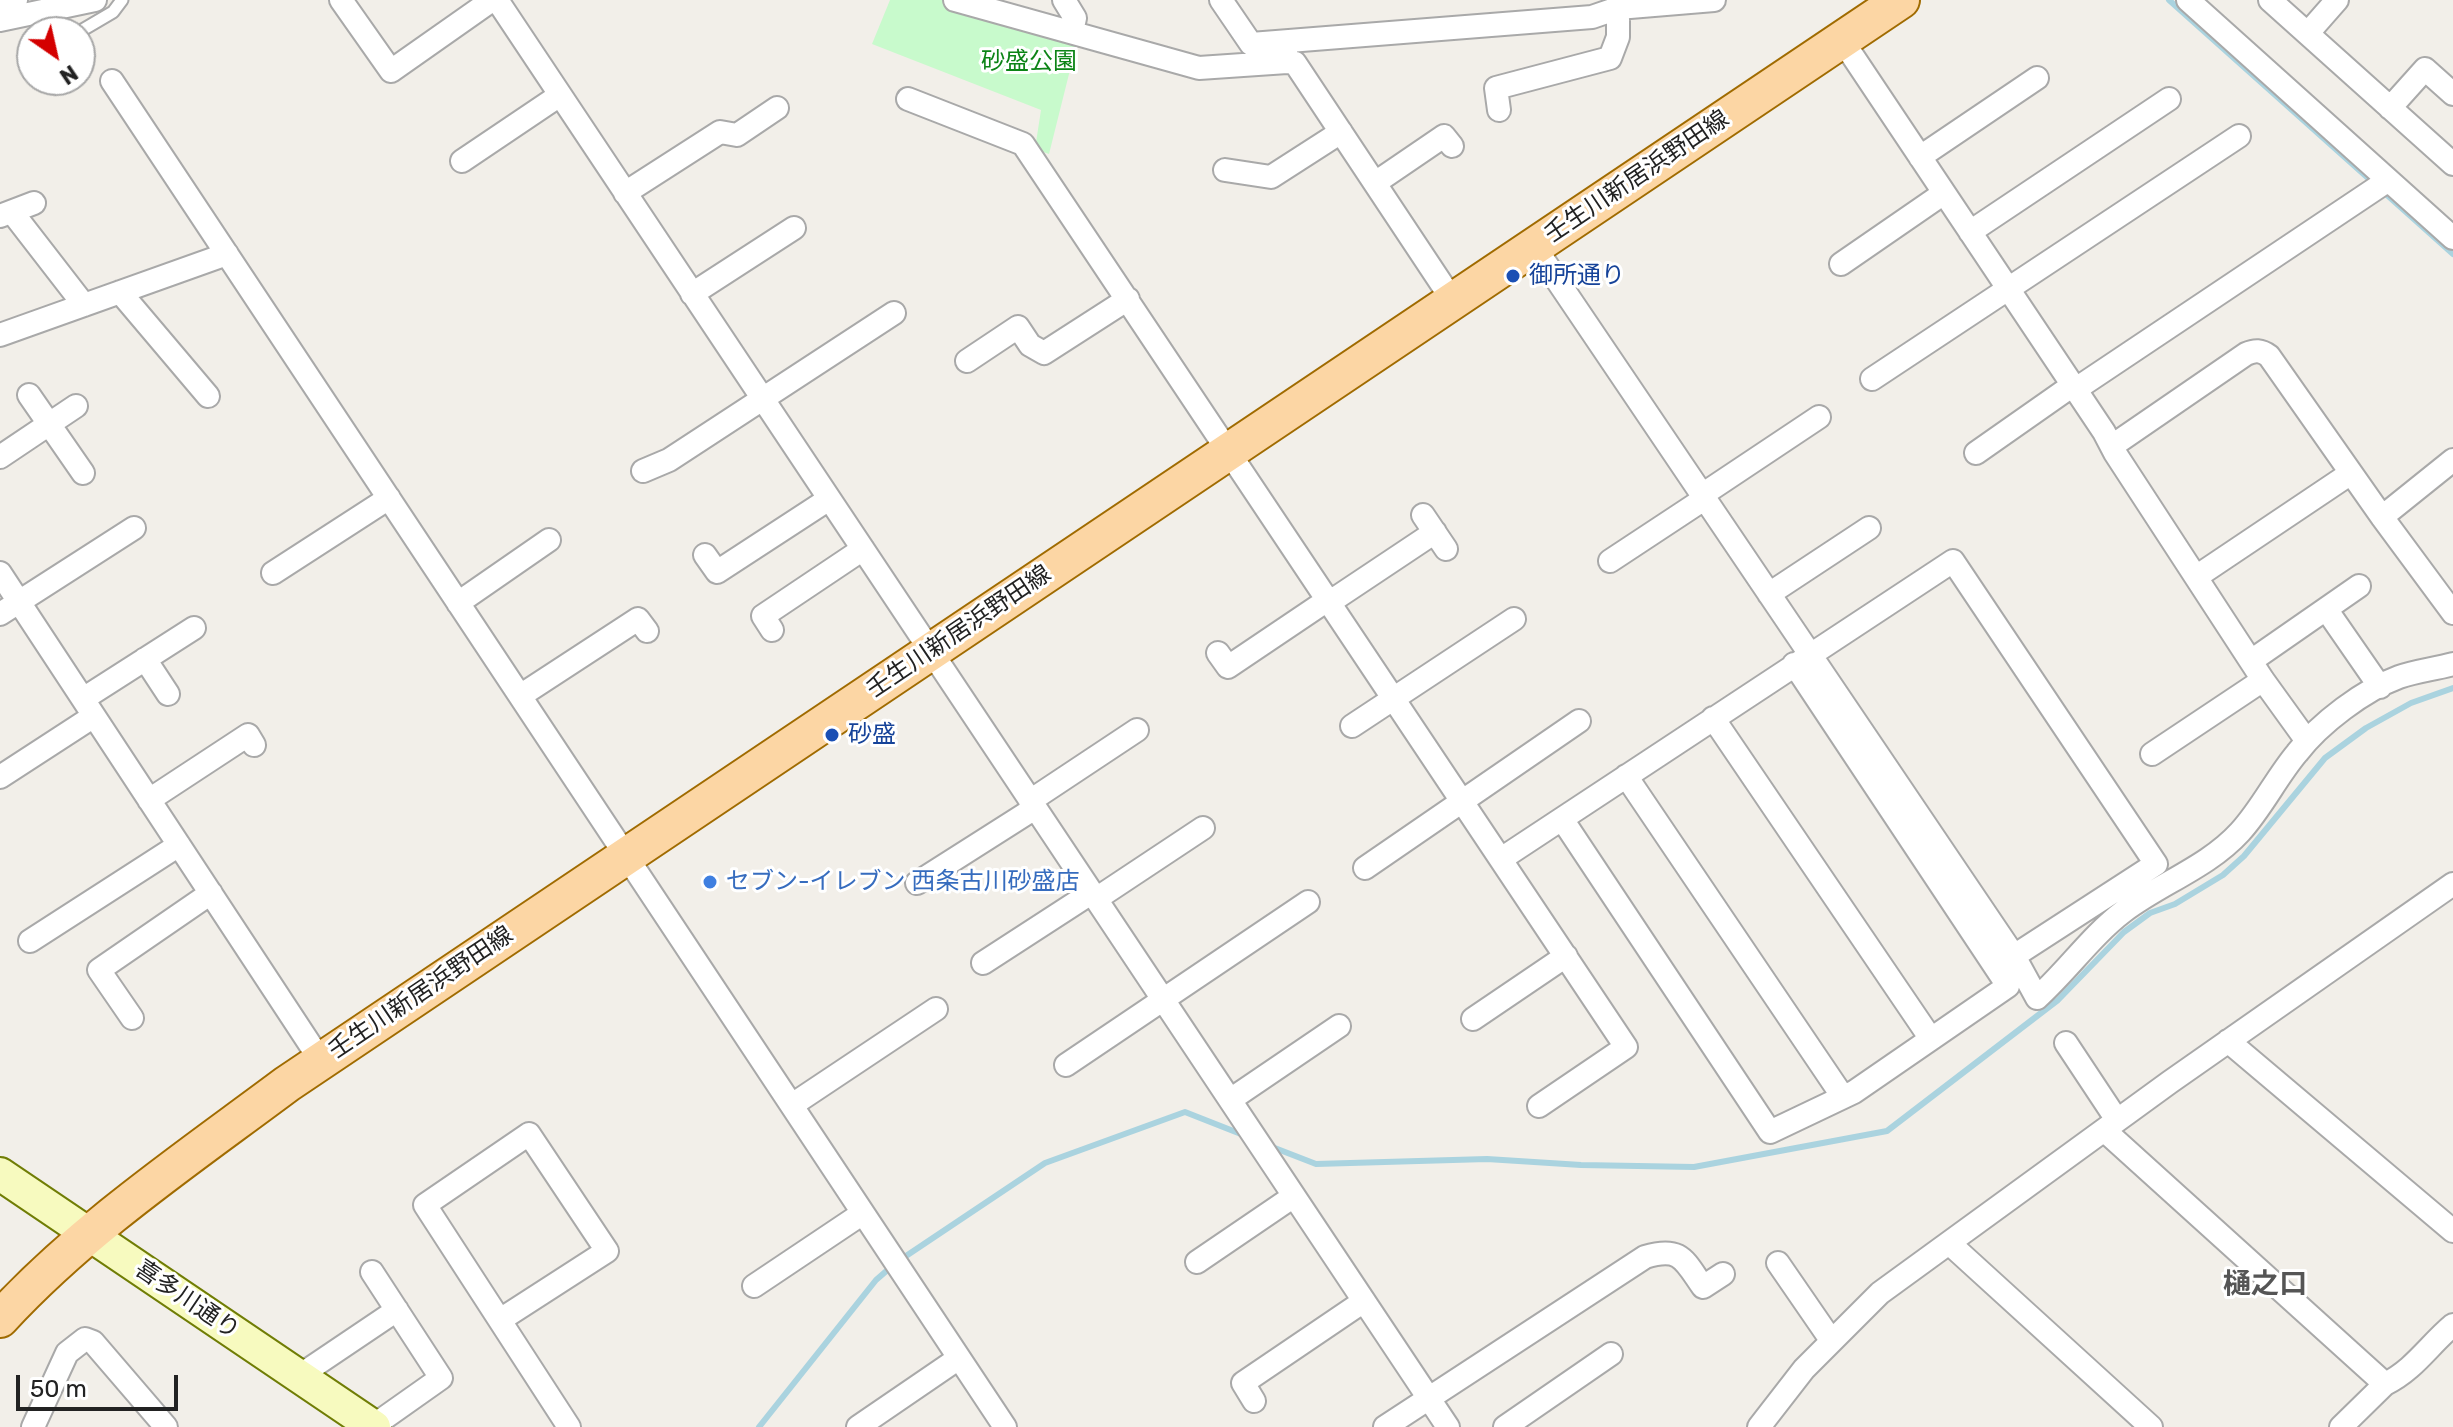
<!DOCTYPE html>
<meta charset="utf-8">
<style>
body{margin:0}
#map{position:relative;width:2453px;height:1427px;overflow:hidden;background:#f2efe9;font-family:Rubik,sans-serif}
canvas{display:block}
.north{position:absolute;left:16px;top:16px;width:80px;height:80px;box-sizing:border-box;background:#fff;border:2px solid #a7a7a7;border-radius:50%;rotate:146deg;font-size:22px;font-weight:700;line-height:32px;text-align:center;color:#222}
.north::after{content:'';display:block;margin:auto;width:28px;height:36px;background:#d40000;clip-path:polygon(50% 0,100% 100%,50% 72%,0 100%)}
.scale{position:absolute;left:16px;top:1375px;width:162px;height:36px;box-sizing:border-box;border:4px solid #222;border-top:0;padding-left:10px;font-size:24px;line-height:28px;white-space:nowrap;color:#222;-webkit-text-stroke:6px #fff;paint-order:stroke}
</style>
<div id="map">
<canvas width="2453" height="1427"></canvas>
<div class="north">N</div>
<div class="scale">50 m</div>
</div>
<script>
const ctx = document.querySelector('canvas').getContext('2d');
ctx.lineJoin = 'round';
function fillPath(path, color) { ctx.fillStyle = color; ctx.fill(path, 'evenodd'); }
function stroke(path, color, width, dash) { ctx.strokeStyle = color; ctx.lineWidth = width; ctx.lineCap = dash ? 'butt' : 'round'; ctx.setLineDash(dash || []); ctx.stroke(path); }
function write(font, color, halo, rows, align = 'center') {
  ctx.font = font + ' Rubik,"Noto Sans JP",sans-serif'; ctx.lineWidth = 6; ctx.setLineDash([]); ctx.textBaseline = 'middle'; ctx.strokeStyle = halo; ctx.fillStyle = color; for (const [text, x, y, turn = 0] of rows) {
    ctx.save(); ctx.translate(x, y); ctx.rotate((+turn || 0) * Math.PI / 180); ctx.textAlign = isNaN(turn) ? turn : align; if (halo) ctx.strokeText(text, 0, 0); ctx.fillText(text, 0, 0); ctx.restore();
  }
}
fillPath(new Path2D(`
 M890 0H955L1079 34 1049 154 1035 149 1041 110 872 44Z`), '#c8facc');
stroke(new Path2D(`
 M2169 0 2453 254
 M1267 1145 1316 1164 1487 1159 1581 1165 1694 1167 1887 1131 2058 1000 2124 932 2150 913 2175 904 2223 875 2244 856 2325 758 2366 728 2411 703 2453 688
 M900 1260 1045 1163 1185 1112 1246 1136
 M759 1427 876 1280 891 1267`), '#aad3df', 6);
const lane = new Path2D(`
 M79 32 113 12 122 0`);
const street = new Path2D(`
 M341 0 391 71 492 0
 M497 0 1448 1427
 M955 0 1199 68 1287 62
 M1064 0 1075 18 1072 32
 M1221 0 1251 44 1592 17 1618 8 1714 0
 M2188 0 2453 238
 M2270 0 2453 164
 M0 6 16 0
 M0 20 95 0
 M2308 33 2337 0
 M1842 40 2104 432 2115 453 2263 680 2307 741
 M1286 52 1287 62 1295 63 1453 301
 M112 81 1005 1427
 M908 99 1023 144 1626 1047 1539 1106
 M2390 108 2425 69 2453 94
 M1499 110 1496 88 1610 58 1618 37V8L1622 0
 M1920 157 2037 78
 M462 161 560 95
 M1225 170 1271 177 1341 132
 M1375 183 1444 136 1452 146
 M625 193 720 132 737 135 777 108
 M12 212 84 305
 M0 216 34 203
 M1970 232 2169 99
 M1534 246 2014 956 2037 998C2068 970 2091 936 2124 911 2161 883 2208 867 2240 832 2262 808 2276 778 2297 753 2320 723 2364 690 2399 677 2416 671 2435 669 2453 664
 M1841 264 1944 193
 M120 292 208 396
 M692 294 794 228
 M0 335 227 254
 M967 361 1018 327 1030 345 1044 353 1128 299
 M1872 379 2239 136
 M2076 389 2387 181
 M29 395 83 473
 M2112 446 2246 354C2255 350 2261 350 2269 356L2382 517 2453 613
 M1976 453 2073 385
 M0 457 76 406
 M643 471 669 460 894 313
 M1702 495 1819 417
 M1423 515 1446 549
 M2382 517 2453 460
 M705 555 717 572 829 499
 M1610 561 1704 499
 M0 573 321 1061
 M273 573 389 498
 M2196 577 2351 473
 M1769 594 1869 528
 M1330 602 1435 532
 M458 603 549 540
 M2326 609 2380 687
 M0 614 134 528
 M772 630 763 616 863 549
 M1218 653 1228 667 1329 599
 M145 659 168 694
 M2251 661 2359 586
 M520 696 638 619 647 631
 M83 699 194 628
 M1713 718 1931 1039
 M1352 726 1514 619
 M2152 754 2263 680
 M1626 776 1843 1097
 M0 777 94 716
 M149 800 248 735 254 745
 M1030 801 1137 730
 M1562 819 1770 1132 1854 1092 2008 986 1794 664
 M1501 859 1953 561 2156 864 2014 956
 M1365 868 1579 721
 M917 883 1035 808
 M1096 899 1203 828
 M30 941 179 845
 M983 963 1091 893
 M132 1018 99 970 211 893
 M1473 1019 1566 956
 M2228 1041 2453 1231
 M2066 1043 2117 1120
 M1066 1065 1308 902
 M1230 1100 1339 1026
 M792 1105 936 1009
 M2104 1130 2385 1384C2414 1370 2429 1345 2453 1325
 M1949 1243 2151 1427
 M1197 1262 1294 1196
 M1778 1263 1831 1340
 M372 1272 441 1378 373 1426
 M754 1286 863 1213
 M500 1320 607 1251 529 1134 425 1205 569 1427
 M299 1376 397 1310
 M1254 1401 1243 1383 1364 1301
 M33 1427 67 1353 85 1339 93 1342 166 1427
 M858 1427 959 1358
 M1385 1427 1645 1257C1681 1246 1684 1260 1703 1287L1723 1274
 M1505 1427 1611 1354
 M1759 1427 1804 1369 1880 1293 2170 1082 2453 884
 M2341 1427 2385 1384`);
const secondary = new Path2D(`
 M0 1174 374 1427`);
const primary = new Path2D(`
 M0 1319C84 1228 188 1158 287 1084L1901 0`);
stroke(lane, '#a9a9a9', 15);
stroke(street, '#a9a9a9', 26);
stroke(secondary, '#707d05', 36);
stroke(primary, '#a06b00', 40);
stroke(lane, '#fff', 11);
stroke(street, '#fff', 22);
stroke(secondary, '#f7fabf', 32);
stroke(primary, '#fcd6a4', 36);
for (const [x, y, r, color] of [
 [1513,276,8,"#1a4fb4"],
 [832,735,8,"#1a4fb4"],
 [710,882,8,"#3f7fe0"]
]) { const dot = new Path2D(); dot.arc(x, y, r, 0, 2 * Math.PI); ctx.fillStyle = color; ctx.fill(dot); stroke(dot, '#fff', 3); }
write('24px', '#0c8416', '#fff', [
 ["砂盛公園",1029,62]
]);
write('24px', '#222', '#fff', [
 ["壬生川新居浜野田線",1637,177,-34],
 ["壬生川新居浜野田線",959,632,-34],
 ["壬生川新居浜野田線",421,993,-34],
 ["喜多川通り",187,1300,34]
]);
write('24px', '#164399', '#fff', [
 ["御所通り",1529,276],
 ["砂盛",848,735]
], 'left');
write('24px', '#366cbe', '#fff', [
 ["セブン-イレブン 西条古川砂盛店",726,882]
], 'left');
write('bold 28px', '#555', '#fff', [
 ["樋之口",2265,1285]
]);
</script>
